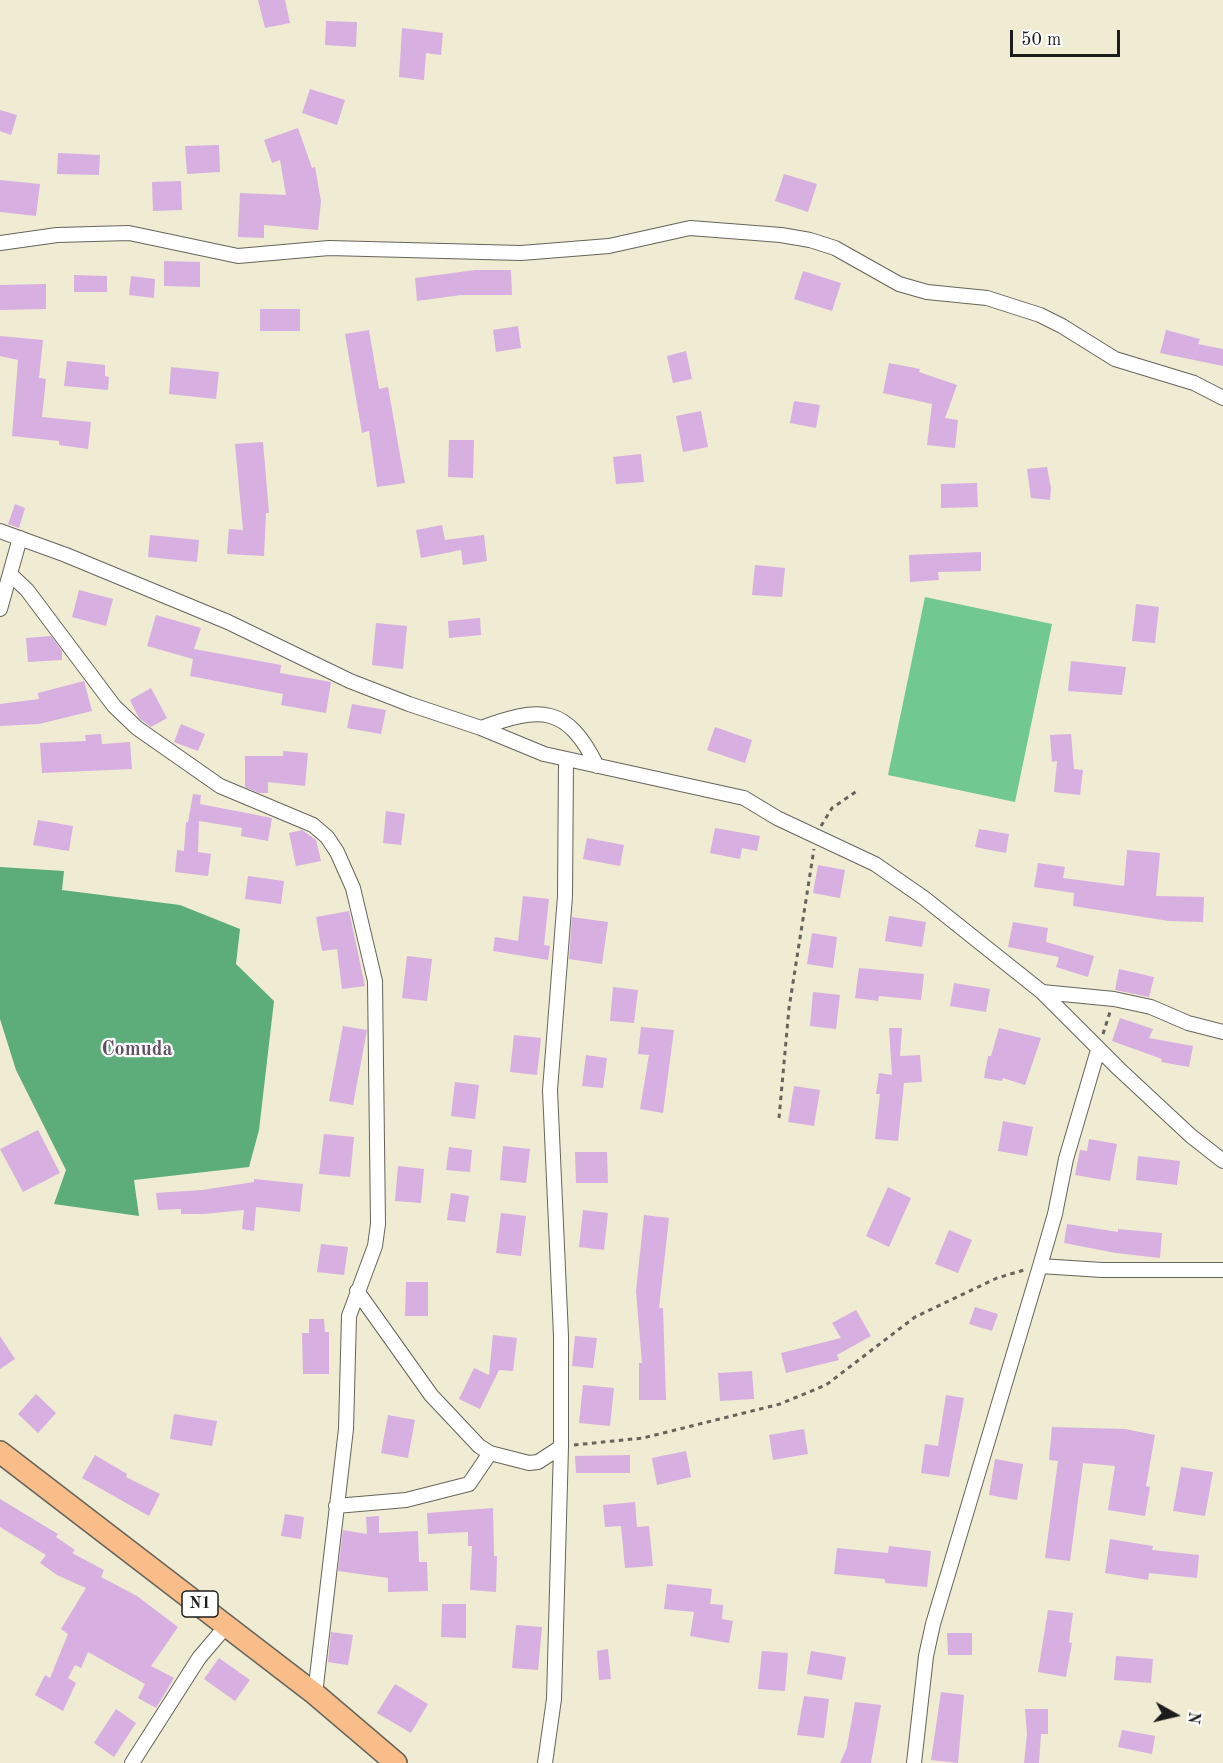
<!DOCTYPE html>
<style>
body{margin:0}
#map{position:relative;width:1223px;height:1763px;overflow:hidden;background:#f0ebd3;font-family:"Old Standard TT",serif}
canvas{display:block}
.north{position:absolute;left:1145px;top:1685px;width:60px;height:60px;-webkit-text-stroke:4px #fff;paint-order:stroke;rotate:98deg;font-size:16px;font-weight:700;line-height:24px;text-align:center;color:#1c1c1c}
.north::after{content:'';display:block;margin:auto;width:21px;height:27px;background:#1c1c1c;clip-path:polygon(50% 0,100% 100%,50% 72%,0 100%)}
.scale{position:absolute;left:1010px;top:30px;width:110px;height:27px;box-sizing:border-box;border:3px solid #1c1c1c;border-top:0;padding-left:8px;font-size:18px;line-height:21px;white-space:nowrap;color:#1c1c1c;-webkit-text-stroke:4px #fff;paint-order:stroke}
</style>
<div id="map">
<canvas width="1223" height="1763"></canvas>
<div class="north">N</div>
<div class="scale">50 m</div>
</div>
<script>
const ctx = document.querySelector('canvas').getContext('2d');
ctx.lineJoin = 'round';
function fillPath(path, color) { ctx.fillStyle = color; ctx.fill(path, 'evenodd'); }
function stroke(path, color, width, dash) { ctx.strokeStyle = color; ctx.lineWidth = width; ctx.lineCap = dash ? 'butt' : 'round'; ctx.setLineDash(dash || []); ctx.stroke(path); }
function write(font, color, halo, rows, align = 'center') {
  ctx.font = font + ' "Old Standard TT",serif'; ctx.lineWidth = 4.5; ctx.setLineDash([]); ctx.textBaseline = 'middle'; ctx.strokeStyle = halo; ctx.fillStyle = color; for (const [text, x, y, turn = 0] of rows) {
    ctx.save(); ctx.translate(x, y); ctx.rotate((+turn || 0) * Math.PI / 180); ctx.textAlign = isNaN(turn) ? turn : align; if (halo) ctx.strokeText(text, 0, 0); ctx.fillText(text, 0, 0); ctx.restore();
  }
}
fillPath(new Path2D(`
 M925 597 1052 624 1015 802 888 775Z`), '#71c98f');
fillPath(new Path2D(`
 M0 867 64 871 62 890 180 905 240 929 236 964 274 1001 259 1130 249 1167 134 1180 139 1216 54 1204 66 1170 16 1070 0 1019Z`), '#5cad7a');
fillPath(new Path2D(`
 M258 0H285L290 23 265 28Z
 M326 21 357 22 356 47 325 45Z
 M402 28 443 33 441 55 426 53 424 80 399 77Z
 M310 89 345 100 337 125 302 113Z
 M0 110 17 115 11 135 0 131Z
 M298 128 312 168 315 167 321 201 318 230 264 225V238L238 237 240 193 286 195 280 160 272 163 264 140Z
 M219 145 220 172 187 174 185 146Z
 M58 153 100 155 99 175 57 174Z
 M784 174 817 184 808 212 775 201Z
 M0 180 40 184 36 216 0 212Z
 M181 181 182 210 153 211 152 182Z
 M164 261 200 262V287L164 286Z
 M475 270H511L512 295H461L417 301 415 278Z
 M803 271 841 283 832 311 794 299Z
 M74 275 107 276V292H74Z
 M131 276 155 279 154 298 129 295Z
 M46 284V309L0 310V285Z
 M260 309H300V331H260Z
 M518 326 521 348 496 352 493 330Z
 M369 330 379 389 388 387 405 483 377 487 369 431 362 433 345 334Z
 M1166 330 1200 339 1198 344 1223 349V366L1160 353Z
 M0 336 43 340 39 378 46 379 42 417 91 422 88 449 59 445V441L12 436 18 360 0 356Z
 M686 351 692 379 673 383 667 356Z
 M67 361 105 365V376L109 377 108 390 64 386Z
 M889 363 920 369 919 372 957 385 945 418 958 420 955 448 927 445 932 404 883 393Z
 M171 367 219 372 216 399 169 394Z
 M794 401 820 405 816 428 790 423Z
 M701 411 708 447 683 452 676 416Z
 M449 440H474L473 478 448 477Z
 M263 442 269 513H266L264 556 227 554 229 529 243 530 235 444Z
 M641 454 644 482 616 484 613 457Z
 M1047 467 1051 488 1050 500 1031 498 1027 469Z
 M977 483 978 507 941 508V484Z
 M15 504 25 508 19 528 8 524Z
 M442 525 445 540 484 535 487 561 463 565 461 550 421 558 416 530Z
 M150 535 199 540 197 562 148 557Z
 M981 552V571L938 572 939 580 910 582 909 555Z
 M755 565 785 568 782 597 752 595Z
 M79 590 113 599 106 626 72 617Z
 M1136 604 1159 607 1155 643 1132 641Z
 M156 615 201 628 194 649 281 665 280 673 331 682 326 713 281 705 283 694 190 676 193 659 147 646Z
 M480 618 481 635 449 638 448 621Z
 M376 623 407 626 403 669 372 665Z
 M51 636 62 651V660L28 662 26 638Z
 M1071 661 1126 667 1122 695 1068 691Z
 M84 681 92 711 39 724 0 726V704L39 699 38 693Z
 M151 688 167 718 151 727 139 718 130 700Z
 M352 704 386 710 381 734 347 728Z
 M181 724 205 734 198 751 174 742Z
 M715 727 752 740 745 763 707 750Z
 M101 734 102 744 130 742 132 769 42 773 40 743 86 741 85 735Z
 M1071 734 1074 769 1083 770 1080 795 1054 792 1057 761 1052 762 1050 735Z
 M283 751 308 753 305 786 268 782V793H259L245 787V756H283Z
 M193 794 201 795 200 804 272 818 268 841 241 836 242 828 199 821 198 852 211 854 208 876 175 872 177 850 184 851 186 822H188Z
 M386 811 405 814 401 845 383 843Z
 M38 820 73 826 69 851 33 845Z
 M715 828 760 836 757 851 742 848 740 859 710 853Z
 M979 829 1009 834 1006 853 975 847Z
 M302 830 316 840 321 861 296 866 289 833Z
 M587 838 624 845 620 866 583 859Z
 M1127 850 1160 853 1156 896 1204 897 1203 922 1169 921 1073 906 1074 893 1034 887 1038 863 1065 867 1063 878 1124 886Z
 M818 865 845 870 840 898 813 893Z
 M248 876 284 881 281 904 245 899Z
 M523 896 549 899 544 945 550 946 548 960 493 951 495 937 518 941Z
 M349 911 365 986 342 989 337 949 322 951 316 917Z
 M889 916 926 922 922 947 885 941Z
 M572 917 608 922 602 964 569 959Z
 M1013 922 1048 928 1046 942 1094 956 1088 977 1056 967 1059 957 1008 947Z
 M812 933 837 937 833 968 807 964Z
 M407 956 432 959 427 1001 402 998Z
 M859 968 924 974 921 1000 879 996 878 1001 855 998Z
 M1119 969 1154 977 1149 997 1115 990Z
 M954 983 990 989 986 1012 950 1006Z
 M613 987 638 990 634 1023 610 1021Z
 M813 992 840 995 836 1029 810 1026Z
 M1120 1018 1153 1029 1149 1038 1193 1046 1189 1067 1161 1062 1162 1059 1112 1041Z
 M343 1026 367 1030 353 1105 329 1101Z
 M641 1027 674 1030 663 1113 640 1109 649 1055 638 1054Z
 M889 1028H902L900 1056 920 1055 922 1082 904 1083 898 1141 875 1139 880 1094H876L879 1073 892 1075Z
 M999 1028 1041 1038 1025 1085 1003 1078 1002 1081 984 1078 988 1056H991Z
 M514 1035 541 1038 537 1075 510 1072Z
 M586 1055 607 1058 603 1088 582 1086Z
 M455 1082 479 1085 475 1119 451 1116Z
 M794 1086 820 1090 814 1126 788 1122Z
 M1003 1121 1033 1127 1027 1156 998 1151Z
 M38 1130 60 1173 23 1192 0 1149Z
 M324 1134 354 1137 350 1177 319 1174Z
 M1089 1139 1117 1144 1110 1181 1075 1175 1080 1150 1087 1151Z
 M503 1146 530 1149 526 1183 500 1180Z
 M449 1147 472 1150 470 1172 446 1170Z
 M575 1152H607L608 1183H576Z
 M1138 1156 1180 1161 1177 1185 1136 1180Z
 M398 1166 424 1169 421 1203 395 1201Z
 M254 1179 303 1184 300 1212 256 1207 254 1231 242 1229 244 1210 204 1214H181V1209L158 1210 156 1193 202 1190 254 1182Z
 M888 1187 911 1198 889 1247 866 1236Z
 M451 1193 469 1196 465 1222 447 1220Z
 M583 1210 608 1213 604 1250 579 1247Z
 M501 1213 526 1216 521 1256 496 1253Z
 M644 1215 669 1218 659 1308H663L666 1400H639V1363H642L636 1291Z
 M1067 1224 1118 1232V1229L1162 1233 1160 1258 1116 1253 1064 1243Z
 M949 1230 972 1240 958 1273 935 1264Z
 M321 1244 348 1247 344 1275 317 1272Z
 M406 1282H428V1316H405Z
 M975 1307 998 1314 992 1331 969 1324Z
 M856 1310 871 1336 837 1355 839 1360 786 1373 781 1353 841 1338 832 1323Z
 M309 1319H324L325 1332H329V1374H303L302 1333H309Z
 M493 1335 517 1338 513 1371 499 1370 480 1409 459 1399 474 1368 489 1375Z
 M0 1336 15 1359 0 1369Z
 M575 1336 597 1338 593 1368 572 1366Z
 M752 1371 754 1399 720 1401 718 1373Z
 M583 1385 614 1388 610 1426 579 1423Z
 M36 1394 56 1413 38 1433 18 1414Z
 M946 1395 964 1398 949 1477 921 1473 925 1444 938 1446Z
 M174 1414 217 1421 212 1446 170 1439Z
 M388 1415 415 1420 408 1458 381 1453Z
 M1052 1427 1125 1429 1155 1435 1146 1486 1150 1487 1145 1516 1108 1510 1115 1466 1083 1463 1070 1561 1045 1558 1058 1461 1049 1460Z
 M804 1429 808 1454 773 1460 769 1435Z
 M686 1451 691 1477 657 1485 652 1458Z
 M95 1455 127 1474 126 1477 160 1494 149 1516 82 1478Z
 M630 1455V1473H576L575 1456Z
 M995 1459 1023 1464 1017 1500 989 1495Z
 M1181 1467 1213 1472 1205 1516 1173 1511Z
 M0 1499 58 1534 56 1537 75 1550 72 1553 104 1570 101 1577 137 1596 178 1627 151 1666 174 1678 156 1708 138 1698 145 1684 88 1652 81 1668 75 1665 68 1678 76 1683 63 1711 35 1695 45 1675 50 1678 68 1634 61 1629 86 1588 57 1575 40 1563 46 1555 0 1527Z
 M635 1502 637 1527 649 1526 653 1566 625 1568 621 1526 605 1527 603 1505Z
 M493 1508 494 1556H497L496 1592 470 1590 472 1546H468V1532L428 1534 427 1513Z
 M285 1514 304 1517 301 1539 281 1536Z
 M379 1516V1533L418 1531 419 1562H427L428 1591 388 1592V1578L338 1571 343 1530 367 1534 366 1517Z
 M1110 1539 1153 1546 1152 1550 1199 1555 1197 1578 1149 1573 1148 1580 1105 1573Z
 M889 1546 931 1551 927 1587 885 1583V1579L834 1574 837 1548 888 1553Z
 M667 1584 712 1589 710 1604 723 1605 722 1619 733 1621 729 1643 690 1636 694 1612 664 1609Z
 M442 1604H466V1638L441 1637Z
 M1048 1610 1073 1613 1069 1642 1072 1643 1066 1677 1038 1672Z
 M516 1625 542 1627 538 1670 512 1668Z
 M331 1632 353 1635 348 1665 328 1662Z
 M947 1633H972V1655H948Z
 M608 1649 611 1679 599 1680 597 1651Z
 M762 1651 788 1653 785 1691 758 1689Z
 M811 1651 846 1657 842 1680 807 1674Z
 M1116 1656 1153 1659 1151 1683 1114 1680Z
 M219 1658 250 1680 235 1701 204 1679Z
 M395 1684 428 1704 411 1733 377 1713Z
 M941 1692 964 1695 958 1763 931 1760Z
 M804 1696 829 1699 824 1738 797 1735Z
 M855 1702 881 1705 871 1763H840L847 1747Z
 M116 1709 136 1723 114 1757 94 1743Z
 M1025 1709H1048V1734H1041L1039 1763H1024L1027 1734Z
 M1122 1730 1155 1736 1152 1754 1118 1747Z`), '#d7afe1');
const minor = new Path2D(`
 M0 243 57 235 129 233 238 256 329 248 521 253 609 246 690 228 781 235 810 240 835 248 899 284 927 292 987 298 1040 315 1062 326 1115 359 1194 383 1223 398
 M0 531 66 555 228 622 350 681 409 704 481 728 544 754 744 798 777 818 875 864 924 898 1042 992 1119 1069 1191 1136 1223 1161
 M10 574 27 590 114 706 137 728 220 786 313 825 327 837 337 852 353 888 375 981 378 1224 375 1246 349 1316 346 1429 315 1694
 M0 609 20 538
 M481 728C540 706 567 705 597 766
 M1042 992 1114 999 1151 1007 1188 1023 1223 1032
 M1040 1266 1102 1270H1223
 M357 1291 431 1395 479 1446 490 1453 529 1463 538 1462 561 1447
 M336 1506 406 1500 469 1484 490 1453
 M132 1763 199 1658 227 1625
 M545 1763 554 1699 561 1447V1336L550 1090 565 896 566 760
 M914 1763 926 1656 933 1624 1040 1266 1055 1214 1066 1159 1098 1050`);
const primary = new Path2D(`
 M0 1452 315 1694 396 1763`);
stroke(minor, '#66645c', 16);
stroke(primary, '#66645c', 24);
stroke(new Path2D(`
 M821 826 832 808 857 791
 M1103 1034 1110 1012
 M779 1118 789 1008 814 849
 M574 1445 643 1438 780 1404 826 1385 915 1317 997 1278 1024 1270`), '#66645c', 3, [4.5, 4.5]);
stroke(minor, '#fff', 14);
stroke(primary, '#f8bd89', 21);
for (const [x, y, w] of [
 [200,1604,36]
]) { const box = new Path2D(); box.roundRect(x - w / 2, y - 13, w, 26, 4.5); ctx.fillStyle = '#fff'; ctx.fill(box); stroke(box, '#1c1c1c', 1.5); }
write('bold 16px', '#1c1c1c', null, [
 ["N1",200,1604]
]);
write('bold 20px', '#5d4f61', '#fff', [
 ["Comuda",137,1050]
]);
</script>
